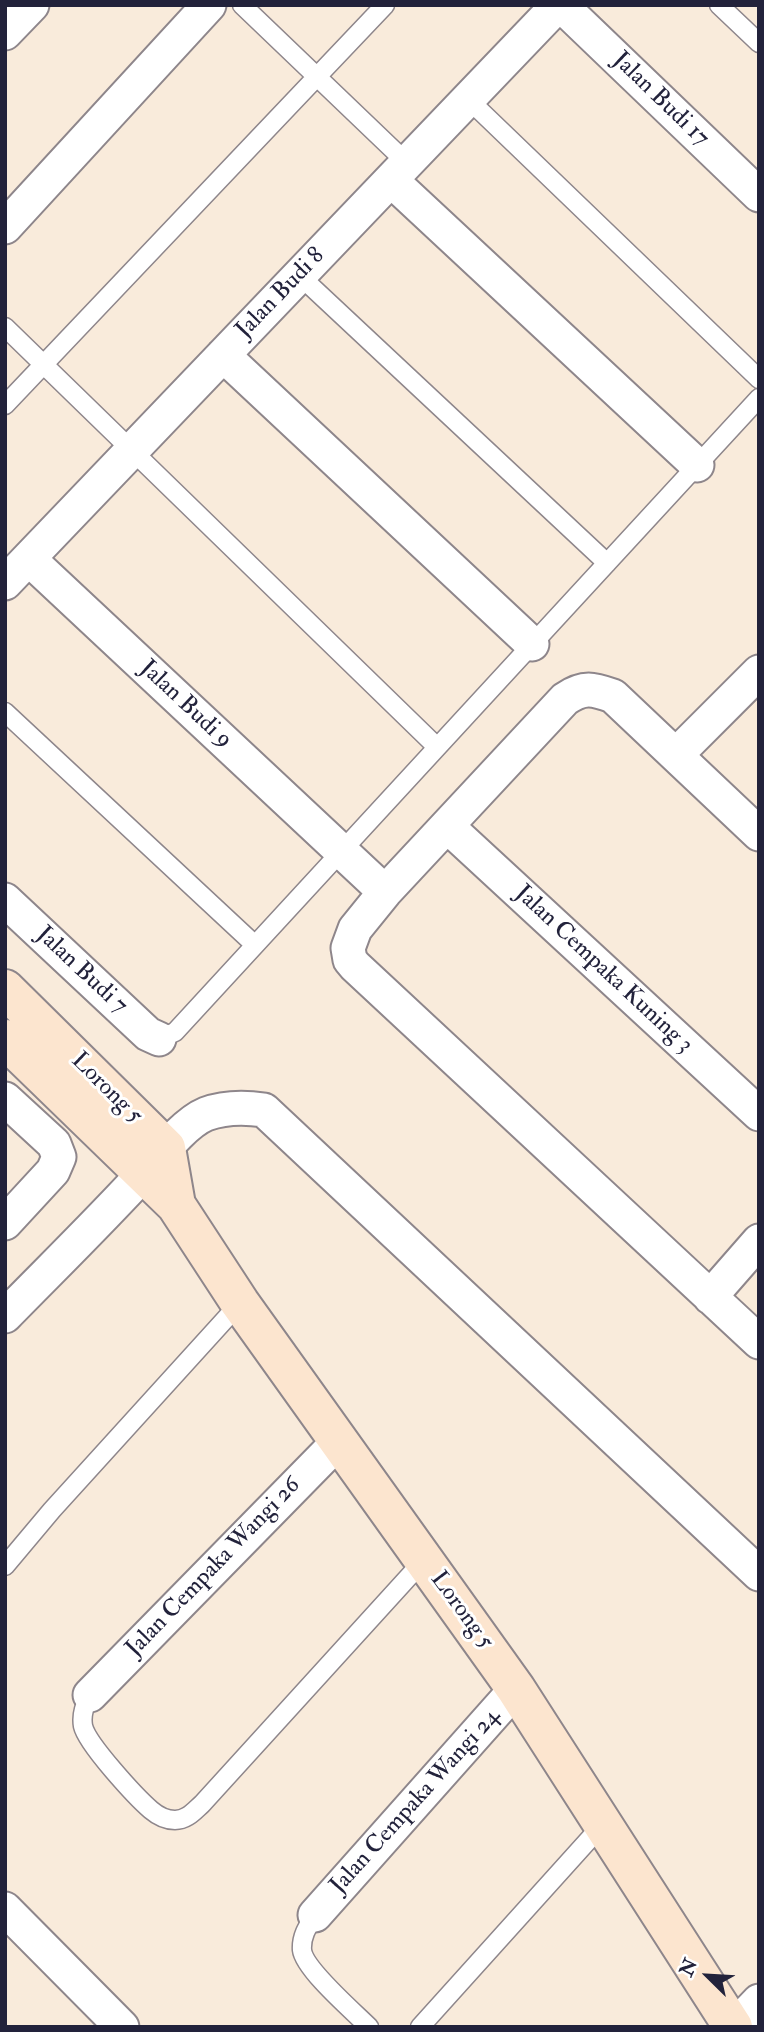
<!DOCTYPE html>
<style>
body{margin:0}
#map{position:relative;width:764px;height:2032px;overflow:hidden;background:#f9ebdb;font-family:"IM FELL Double Pica",serif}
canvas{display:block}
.frame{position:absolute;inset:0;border:7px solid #22223b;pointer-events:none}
.north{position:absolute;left:673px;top:1941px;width:70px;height:70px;-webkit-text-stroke:5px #fff;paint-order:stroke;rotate:294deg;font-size:19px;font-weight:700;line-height:28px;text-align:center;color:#22223b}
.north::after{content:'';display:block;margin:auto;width:24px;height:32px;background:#22223b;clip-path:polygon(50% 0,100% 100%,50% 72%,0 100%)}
</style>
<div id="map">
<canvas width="764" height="2032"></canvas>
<div class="frame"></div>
<div class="north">N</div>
</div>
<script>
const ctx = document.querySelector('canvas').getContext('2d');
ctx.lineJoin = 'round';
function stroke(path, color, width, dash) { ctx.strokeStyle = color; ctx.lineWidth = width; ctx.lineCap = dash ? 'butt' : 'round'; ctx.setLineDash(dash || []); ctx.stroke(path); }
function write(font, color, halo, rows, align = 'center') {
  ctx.font = font + ' "IM FELL Double Pica",serif'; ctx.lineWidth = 6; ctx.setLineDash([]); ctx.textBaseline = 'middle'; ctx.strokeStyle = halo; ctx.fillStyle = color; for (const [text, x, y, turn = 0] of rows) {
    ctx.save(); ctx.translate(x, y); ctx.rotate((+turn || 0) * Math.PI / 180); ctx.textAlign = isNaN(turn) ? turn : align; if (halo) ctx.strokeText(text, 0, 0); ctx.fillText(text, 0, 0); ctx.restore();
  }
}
const lane = new Path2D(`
 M242 5 407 163
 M719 5 759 43
 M468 99 759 379
 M299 275 607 563
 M5 327 437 747
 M5 405 385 5
 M5 712 255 945
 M159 1039 175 1032 759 398
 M5 1566 52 1510 240 1303
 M90 1695C85 1705 81 1714 83 1726 87 1744 136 1797 151 1810 158 1816 166 1820 175 1820 187 1820 194 1811 202 1804L424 1560
 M315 1915C308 1926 301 1936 302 1950 304 1969 354 2012 369 2027
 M420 2027 603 1824`);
const street = new Path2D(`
 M561 5 759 195
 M5 33 32 5
 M391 180 697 465
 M5 227 209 5
 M223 355 532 644
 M29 559 385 892
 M5 583 558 5
 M676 755 759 672
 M447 826 759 1114
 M759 834 613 696C593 689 584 686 565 699L385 892 355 929 348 948 350 960 355 966 759 1342
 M5 900 148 1034 159 1039
 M5 1099 54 1144 59 1157 53 1171 5 1223
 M710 1297 759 1241
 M5 1316C51 1269 99 1222 144 1173 159 1156 184 1123 206 1114 225 1107 244 1107 264 1110L759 1574
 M90 1695 339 1441
 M5 1909 122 2027
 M315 1915 516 1689
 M734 2027 759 2001`);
const secondary = new Path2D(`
 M5 989 166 1148 176 1205
 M5 1039 176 1205 240 1303 516 1689 733 2027`);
stroke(lane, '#8e868b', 21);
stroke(street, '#8e868b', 37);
stroke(secondary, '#8e868b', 42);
stroke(lane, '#fff', 18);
stroke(street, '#fff', 33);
stroke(secondary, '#fce5cf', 38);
write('24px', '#22223b', '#fff', [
 ["Jalan Budi 17",660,100,44],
 ["Jalan Budi 8",281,294,-46],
 ["Jalan Budi 9",185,705,43],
 ["Jalan Cempaka Kuning 3",603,970,43],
 ["Jalan Budi 7",81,971,43],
 ["Lorong 5",106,1089,45],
 ["Jalan Cempaka Wangi 26",214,1568,-46],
 ["Lorong 5",461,1611,54],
 ["Jalan Cempaka Wangi 24",416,1802,-48]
]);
</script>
